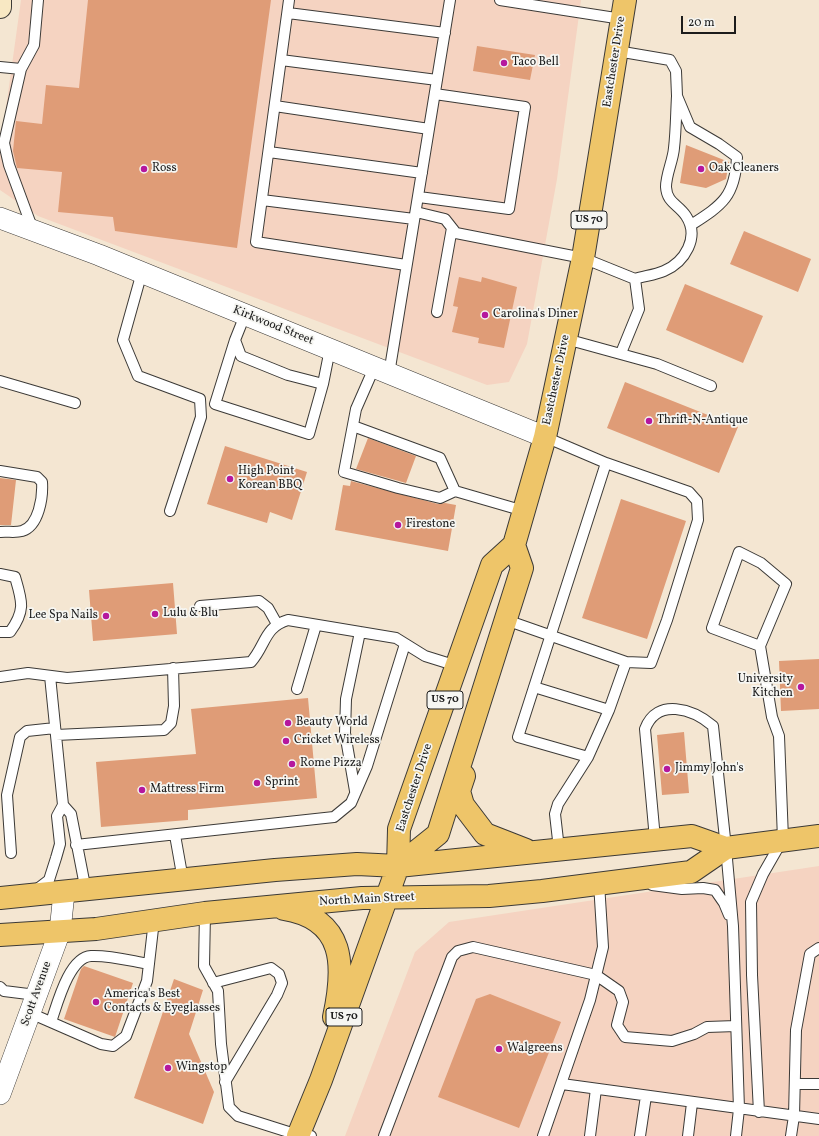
<!DOCTYPE html>
<style>
body{margin:0}
#map{position:relative;width:819px;height:1136px;overflow:hidden;background:#f4e6d2;font-family:Vollkorn,serif}
canvas{display:block}
.scale{position:absolute;left:681px;top:16px;width:55px;height:18px;box-sizing:border-box;border:2px solid #1c1c1c;border-top:0;padding-left:5px;font-size:12px;line-height:14px;white-space:nowrap;color:#1c1c1c;-webkit-text-stroke:3px #f6f6f2;paint-order:stroke}
</style>
<div id="map">
<canvas width="819" height="1136"></canvas>
<div class="scale">20 m</div>
</div>
<script>
const ctx = document.querySelector('canvas').getContext('2d');
ctx.lineJoin = 'round';
function fillPath(path, color) { ctx.fillStyle = color; ctx.fill(path, 'evenodd'); }
function stroke(path, color, width, dash) { ctx.strokeStyle = color; ctx.lineWidth = width; ctx.lineCap = dash ? 'butt' : 'round'; ctx.setLineDash(dash || []); ctx.stroke(path); }
function write(font, color, halo, rows, align = 'center') {
  ctx.font = font + ' Vollkorn,serif'; ctx.lineWidth = 3.5; ctx.setLineDash([]); ctx.textBaseline = 'middle'; ctx.strokeStyle = halo; ctx.fillStyle = color; for (const [text, x, y, turn = 0] of rows) {
    ctx.save(); ctx.translate(x, y); ctx.rotate((+turn || 0) * Math.PI / 180); ctx.textAlign = isNaN(turn) ? turn : align; if (halo) ctx.strokeText(text, 0, 0); ctx.fillText(text, 0, 0); ctx.restore();
  }
}
fillPath(new Path2D(`
 M21 0H581L557 179 527 344 509 382 487 385 38 216 0 190V151Z
 M819 866V1136H345L415 952 449 922Z`), '#f5d3c1');
fillPath(new Path2D(`
 M88 0H271L237 248 115 231 113 217 58 212 62 172 17 168 13 151 16 121 42 124 46 85 79 88Z
 M477 46 535 55 530 80 473 71Z
 M686 145 729 162 726 179 706 188 680 183Z
 M744 231 811 259 798 292 730 264Z
 M459 277 481 282 482 277 517 287 504 348 478 343 479 338 452 332 458 307 453 306Z
 M685 284 763 316 743 363 666 330Z
 M625 382 738 427 719 473 607 428Z
 M368 438 416 456 406 483 356 469Z
 M225 446 307 472 292 520 270 512 267 523 207 504Z
 M0 478 16 480 11 525H0Z
 M351 481 438 504 445 503 456 505 448 551 335 530 343 485 350 486Z
 M621 499 686 521 647 639 582 618Z
 M173 583 177 634 93 641 89 590Z
 M819 659V709L781 711 779 661Z
 M308 698 317 798 188 810V820L101 827 96 762 196 754 191 709Z
 M684 732 689 793 662 795 657 735Z
 M84 966 133 983 115 1037 64 1019 81 969Z
 M174 979 203 990 189 1034 214 1092 203 1124 134 1098Z
 M490 994 561 1022 519 1128 438 1097 476 999Z`), '#df9c77');
const lane = new Path2D(`
 M289 0 256 242 406 265
 M500 0 622 19
 M288 13 445 33
 M617 51 670 60 676 71 677 96
 M281 60 437 80
 M0 67 21 69 4 143 9 165 33 230
 M21 69 34 45 38 0
 M275 106 429 129
 M269 152 422 173
 M419 197 509 209 525 107 435 94
 M262 200 414 219
 M416 212 445 219 456 233 583 258 635 279 639 309 621 353
 M142 272 123 340 138 376 200 399 201 417 170 511
 M635 279C644 276 655 275 664 271 685 262 700 237 686 216 678 204 667 203 666 187 666 174 673 161 674 148 676 131 676 113 677 96L690 127 719 144 737 157C735 197 722 205 691 225
 M437 312 452 228
 M245 315 235 340 241 356 288 375 323 384 330 349
 M566 339 657 364 711 386
 M235 340 215 404 309 434 323 384
 M374 368 356 409 344 472 398 488 440 498 455 491 524 511
 M389 374 450 0
 M0 381 75 403
 M353 426 440 458 455 491
 M545 437 606 463 518 737 588 757
 M606 463 689 492 697 501 698 520 667 620 651 663 626 662
 M0 471 37 477 42 482C43 497 39 526 22 531 15 533 7 531 0 532
 M0 574 15 577C22 601 26 610 10 632H0
 M200 606 259 601 268 608 277 624
 M506 620 626 662 609 710 588 757 558 804 555 814 559 849
 M0 677 28 673 67 678 251 662C266 645 264 627 288 620L396 638 425 656 457 666
 M534 687 609 710
 M297 689 316 625
 M56 735 164 730 171 723 174 706 173 668
 M355 791 345 733 346 699 360 632
 M63 805 71 814 86 891
 M175 835 183 880
 M655 839 645 729C657 697 693 709 713 726L726 848 733 926 739 1109 736 1136
 M76 845 334 817 351 803 367 766 405 644
 M11 853 7 795 20 737 27 731 55 728
 M652 885 682 889 703 888 715 890 724 903 729 915
 M36 890 49 880 56 858 60 844 57 816 63 805 50 676
 M205 913 204 966 218 991 221 1044 229 1107 238 1116 298 1135 311 1136
 M213 983 271 968 279 974 282 983 277 995 225 1082
 M0 987 4 991 36 995
 M30 1013 101 1044 113 1046 126 1036 147 981 154 920
 M51 1022C57 1005 69 957 91 956 110 955 131 961 149 964
 M562 1084 819 1119
 M795 1084H819
 M759 1112 752 975 751 902 763 874 783 839 779 736 772 717 760 646 712 628 739 552 761 563 786 584 760 646
 M384 1136 452 957 458 951 473 947 596 975 619 991 623 1002 617 1025 625 1037 672 1041 694 1034 707 1027 736 1026
 M543 1136 590 1000 603 947 599 883
 M590 1136 596 1089
 M640 1136 646 1096
 M688 1136 692 1103
 M791 1136 794 1116 796 1030 810 954 819 948`);
const street = new Path2D(`
 M0 218 99 255 545 437
 M0 1094 60 931 64 893`);
const secondary = new Path2D(`
 M0 7V0`);
const primary = new Path2D(`
 M464 776 459 791 463 805 485 834 526 850
 M398 866 438 834 522 568 514 545
 M0 898 275 870 357 864 398 866 692 836 726 848
 M284 909C346 919 345 966 334 1017
 M0 935 96 929 205 913 362 898 489 896 542 891 691 872 726 848 819 836
 M298 1136 321 1080 398 866 399 829 492 565 514 545 545 437 583 258 625 0`);
stroke(lane, '#3c3a37', 12);
stroke(street, '#3c3a37', 22);
stroke(secondary, '#3c3a37', 24);
stroke(primary, '#3c3a37', 24);
stroke(lane, '#fff', 10);
stroke(street, '#fff', 21);
stroke(secondary, '#f8e8c3', 22);
stroke(primary, '#eec569', 22);
for (const [x, y, r, color] of [
 [504,63,4,"#b5179e"],
 [144,169,4,"#b5179e"],
 [701,169,4,"#b5179e"],
 [485,315,4,"#b5179e"],
 [649,421,4,"#b5179e"],
 [230,479,4,"#b5179e"],
 [398,525,4,"#b5179e"],
 [155,614,4,"#b5179e"],
 [106,616,4,"#b5179e"],
 [801,687,4,"#b5179e"],
 [288,723,4,"#b5179e"],
 [286,741,4,"#b5179e"],
 [292,764,4,"#b5179e"],
 [667,769,4,"#b5179e"],
 [257,783,4,"#b5179e"],
 [142,790,4,"#b5179e"],
 [96,1002,4,"#b5179e"],
 [499,1049,4,"#b5179e"],
 [168,1068,4,"#b5179e"]
]) { const dot = new Path2D(); dot.arc(x, y, r, 0, 2 * Math.PI); ctx.fillStyle = color; ctx.fill(dot); stroke(dot, '#f6f6f2', 1.5); }
for (const [x, y, w] of [
 [589,220,36],
 [445,700,36],
 [344,1017,36]
]) { const box = new Path2D(); box.roundRect(x - w / 2, y - 9, w, 18, 3); ctx.fillStyle = '#f6f6f2'; ctx.fill(box); stroke(box, '#1c1c1c', 1); }
write('bold 11px', '#1c1c1c', null, [
 ["US 70",589,220],
 ["US 70",445,700],
 ["US 70",344,1017]
]);
write('12px', '#1c1c1c', '#f6f6f2', [
 ["Eastchester Drive",615,62,-81],
 ["Kirkwood Street",273,326,22],
 ["Eastchester Drive",557,380,-78],
 ["Eastchester Drive",415,788,-72],
 ["North Main Street",367,900,-3],
 ["Scott Avenue",37,994,-70]
]);
write('12px', '#1c1c1c', '#f6f6f2', [
 ["Taco Bell",512,63],
 ["Ross",152,169],
 ["Oak Cleaners",709,169],
 ["Carolina's Diner",493,315],
 ["Thrift-N-Antique",657,421],
 ["High Point",238,472],
 ["Korean BBQ",238,486],
 ["Firestone",406,525],
 ["Lulu & Blu",163,614],
 ["Lee Spa Nails",98,616,"right"],
 ["University",793,680,"right"],
 ["Kitchen",793,694,"right"],
 ["Beauty World",296,723],
 ["Cricket Wireless",294,741],
 ["Rome Pizza",300,764],
 ["Jimmy John's",675,769],
 ["Sprint",265,783],
 ["Mattress Firm",150,790],
 ["America's Best",104,995],
 ["Contacts & Eyeglasses",104,1009],
 ["Walgreens",507,1049],
 ["Wingstop",176,1068]
], 'left');
</script>
